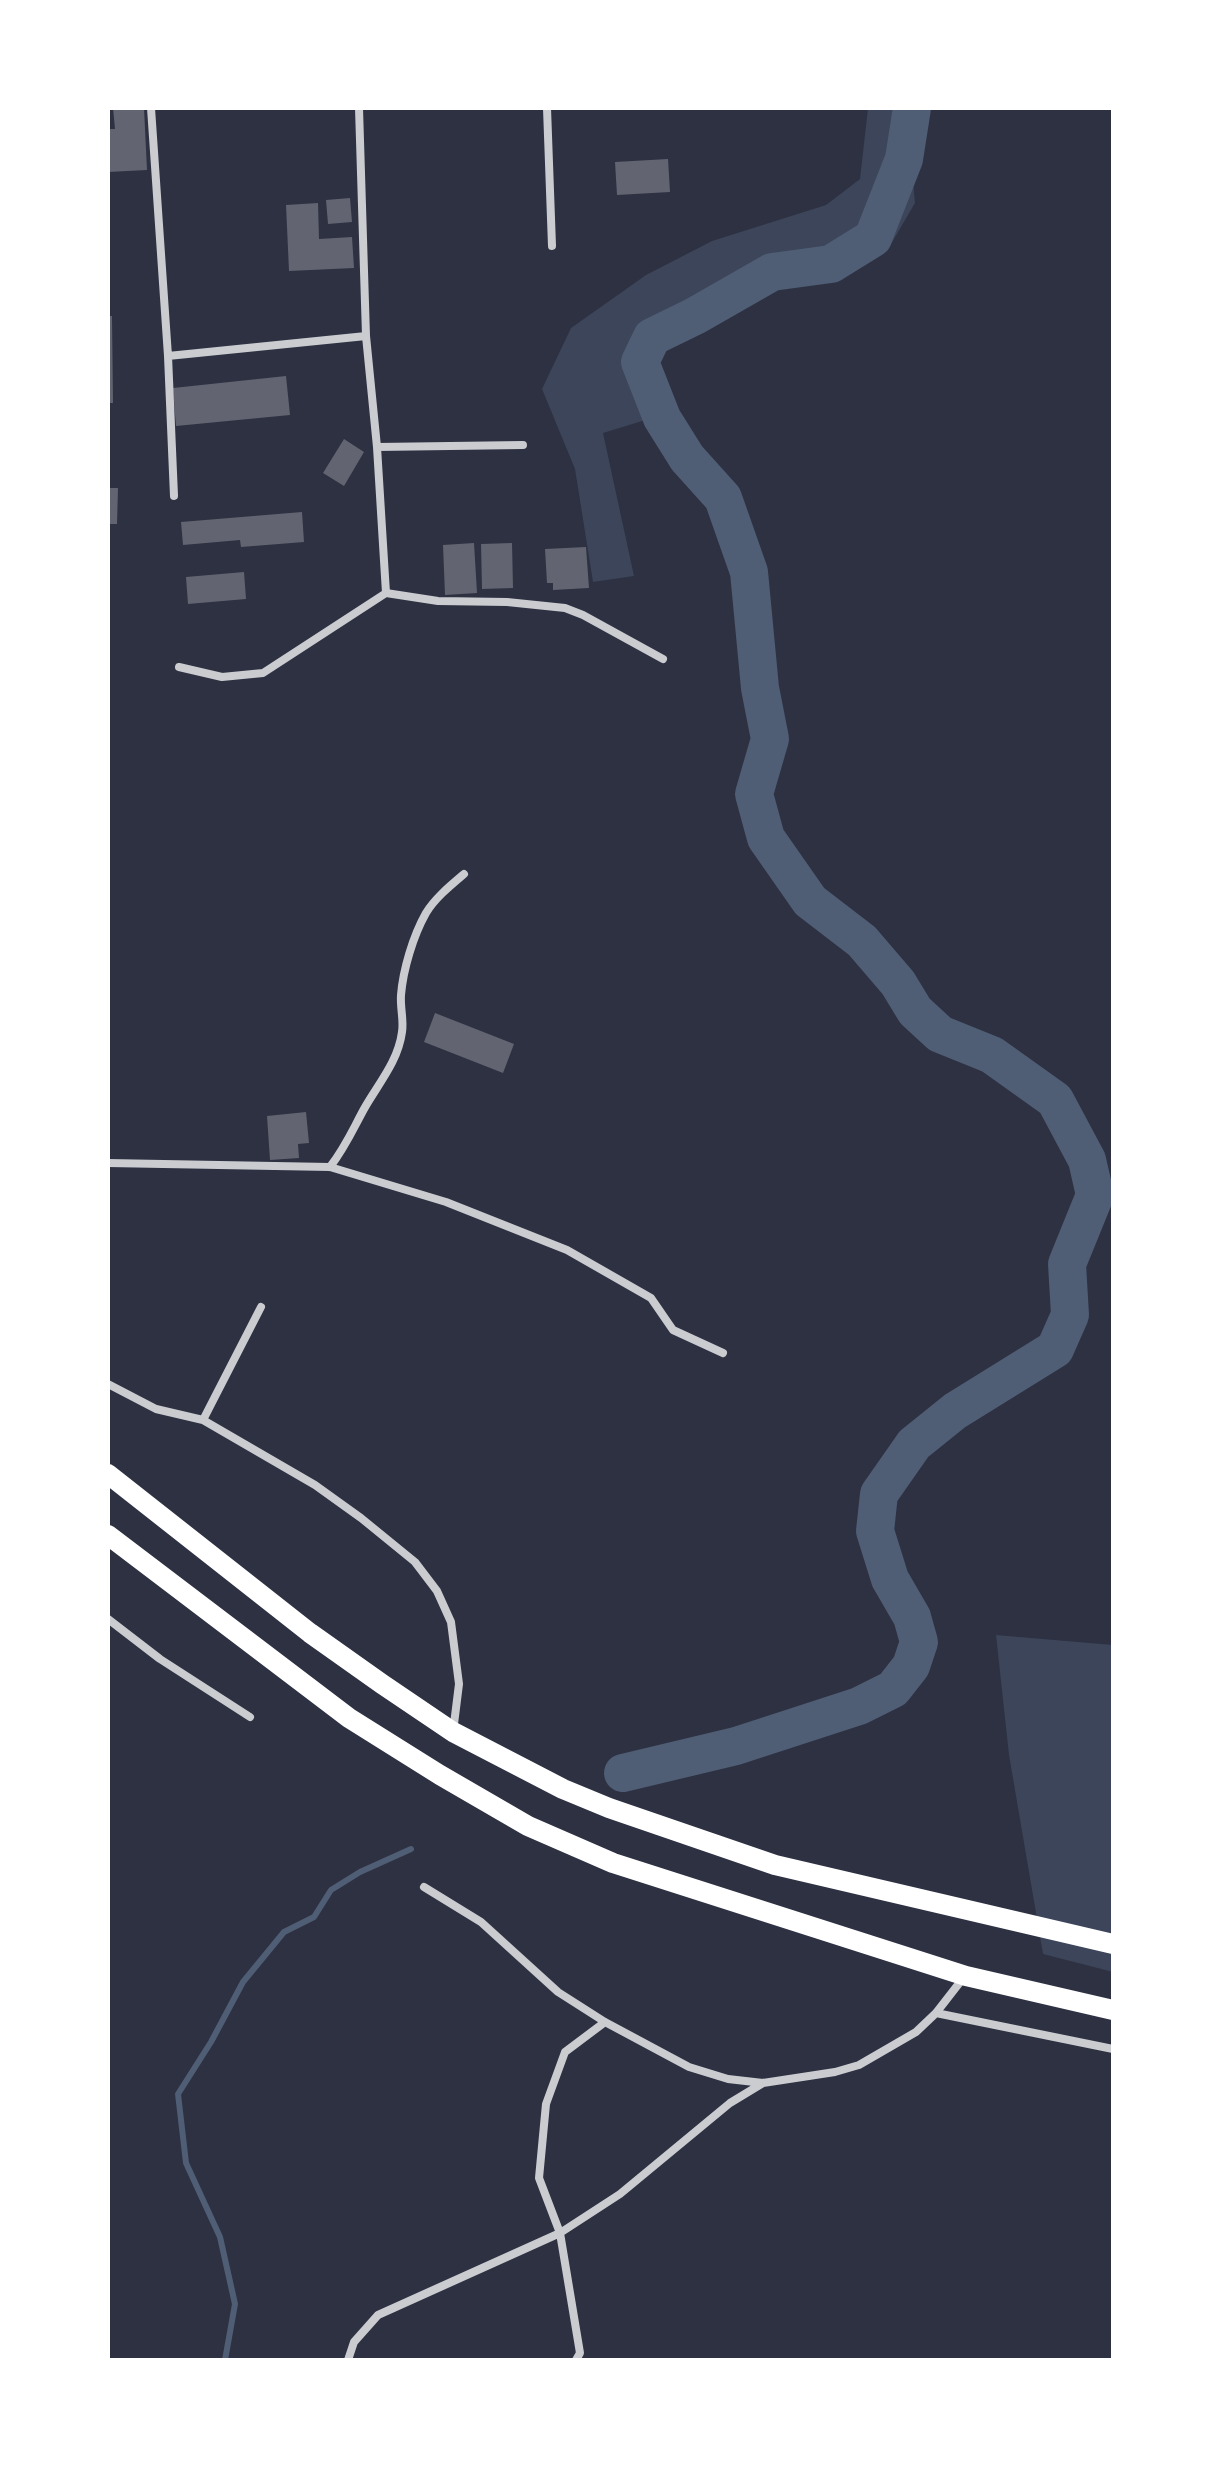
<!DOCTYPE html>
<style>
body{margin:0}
#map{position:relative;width:1221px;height:2468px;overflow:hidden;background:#2d3142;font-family:"DM Sans",sans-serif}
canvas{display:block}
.frame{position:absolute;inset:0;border:110px solid #fff;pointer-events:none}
</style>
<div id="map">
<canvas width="1221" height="2468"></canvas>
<div class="frame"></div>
</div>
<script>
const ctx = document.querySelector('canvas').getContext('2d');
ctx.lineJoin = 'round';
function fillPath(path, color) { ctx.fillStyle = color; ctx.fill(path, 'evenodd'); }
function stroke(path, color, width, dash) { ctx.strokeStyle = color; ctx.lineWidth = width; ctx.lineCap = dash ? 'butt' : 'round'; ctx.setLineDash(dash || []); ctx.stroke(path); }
fillPath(new Path2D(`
 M868 108H909L907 118 915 203 887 251 812 269 740 301 656 321 646 352 662 415 603 433 634 576 593 582 575 469 542 389 571 328 646 275 712 241 826 205 860 179Z
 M996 1635 1113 1645V1972L1043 1954 1009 1755Z`), '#3c4559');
stroke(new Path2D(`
 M225 2360 235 2304 220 2237 186 2163 178 2094 211 2042 243 1982 284 1932 314 1917 331 1890 360 1872 411 1849`), '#4f5d75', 6);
stroke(new Path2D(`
 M623 1773 736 1746 859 1706 893 1689 911 1666 919 1642 912 1617 890 1579 875 1531 879 1494 914 1444 955 1411 1055 1349 1070 1315 1067 1264 1095 1195 1087 1160 1055 1100 992 1055 940 1034 915 1011 898 983 862 941 810 901 766 838 754 794 770 739 760 688 749 572 723 498 687 458 662 418 640 362 652 337 695 316 772 272 831 264 873 238 904 159 912 108`), '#4f5d75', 38);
fillPath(new Path2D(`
 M113 108H144L147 170 108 172V129H115Z
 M668 159 670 192 617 195 615 162Z
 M350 198 352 222 328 224 326 200Z
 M318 203 319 239 352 237 354 268 289 271 286 205Z
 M108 316H112L113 403H108Z
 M286 376 290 415 176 426 173 388Z
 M344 439 364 452 344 486 323 473Z
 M108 488H118L117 524H108Z
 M302 512 304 542 241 547 240 540 183 545 181 522Z
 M474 543 477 593 445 595 443 545Z
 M512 543 513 588 482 589 481 544Z
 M586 547 589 588 553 590V583H547L545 549Z
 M244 572 246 599 188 604 186 577Z
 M435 1013 514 1044 503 1073 424 1042Z
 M306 1112 309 1143 298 1144 299 1158 270 1160 267 1116Z`), '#626471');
stroke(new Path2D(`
 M151 108 168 356 174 496
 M359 108 366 336 377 447 386 593
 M547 108 552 246
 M168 356 366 336
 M377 447 523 445
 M179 667 222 677 263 673 386 593 438 601 507 602 565 608 583 615 663 659
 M108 1163 330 1167 446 1202 567 1250 651 1298 673 1330 723 1353
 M330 1167C346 1146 352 1131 364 1109 378 1084 398 1062 402 1032 404 1020 400 1008 401 995 403 970 413 936 426 913 435 898 451 885 464 874
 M108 1384 156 1409 203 1420 315 1485 361 1518 415 1562 437 1591 451 1622 459 1684 453 1732
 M203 1420 261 1307
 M108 1619 160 1659 250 1717
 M424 1887 481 1922 558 1992 605 2022 689 2067 728 2079 763 2083 835 2072 859 2065 916 2032 936 2013 964 1977
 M936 2013 1113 2049
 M348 2360 354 2342 378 2315 560 2233 620 2194 730 2103 763 2083
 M576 2360 580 2353 560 2233 539 2178 546 2104 565 2052 605 2022`), '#caccd0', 8);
stroke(new Path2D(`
 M108 1474 310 1633 382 1684 453 1732 563 1789 609 1808 775 1865 1113 1944
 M108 1535 349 1718 440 1775 528 1826 613 1863 966 1976 1113 2010`), '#fff', 20);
</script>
